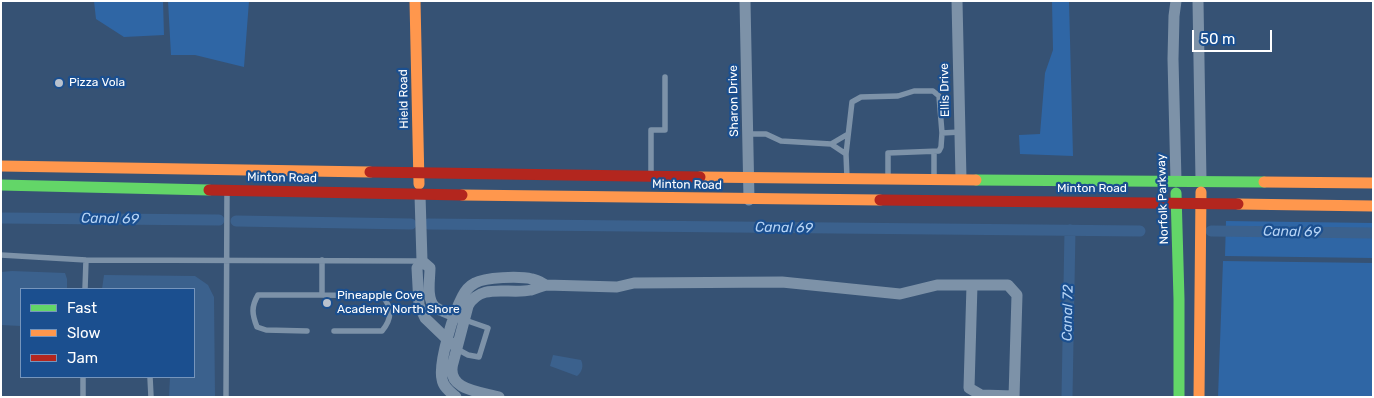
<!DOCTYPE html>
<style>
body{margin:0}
#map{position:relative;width:1374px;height:398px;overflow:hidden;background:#365274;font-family:Rubik,sans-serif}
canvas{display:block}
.frame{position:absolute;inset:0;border:2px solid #fff;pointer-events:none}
.legend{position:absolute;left:20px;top:288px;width:175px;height:90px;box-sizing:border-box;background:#1b4f8f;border:1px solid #7695bc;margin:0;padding:6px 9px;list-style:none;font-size:15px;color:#fff}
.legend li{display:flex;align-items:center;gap:10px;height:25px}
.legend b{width:25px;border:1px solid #7695bc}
.scale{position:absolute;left:1192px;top:30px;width:80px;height:22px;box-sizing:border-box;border:2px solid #fff;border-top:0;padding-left:6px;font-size:15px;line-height:18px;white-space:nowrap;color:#fff;-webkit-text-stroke:4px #1b4f8f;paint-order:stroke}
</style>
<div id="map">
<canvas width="1374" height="398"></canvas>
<div class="frame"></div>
<ul class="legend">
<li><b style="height:6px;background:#63d668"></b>Fast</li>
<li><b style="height:6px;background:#ff974d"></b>Slow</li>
<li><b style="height:6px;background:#b3261e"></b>Jam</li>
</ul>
<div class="scale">50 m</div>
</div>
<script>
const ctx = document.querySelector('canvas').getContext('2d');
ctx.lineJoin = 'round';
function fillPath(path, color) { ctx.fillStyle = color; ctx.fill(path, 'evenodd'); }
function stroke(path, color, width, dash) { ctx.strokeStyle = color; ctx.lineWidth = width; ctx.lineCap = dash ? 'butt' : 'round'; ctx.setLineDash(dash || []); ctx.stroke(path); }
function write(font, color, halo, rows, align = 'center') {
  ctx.font = font + ' Rubik,sans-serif'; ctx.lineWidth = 4.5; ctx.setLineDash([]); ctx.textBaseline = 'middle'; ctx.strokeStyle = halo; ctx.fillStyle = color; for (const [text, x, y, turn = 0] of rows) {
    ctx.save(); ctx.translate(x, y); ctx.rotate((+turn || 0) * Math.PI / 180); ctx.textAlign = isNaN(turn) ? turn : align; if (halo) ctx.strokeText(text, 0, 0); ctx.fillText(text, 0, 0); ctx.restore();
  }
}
fillPath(new Path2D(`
 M94 1H163L164 35 124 37 96 19Z
 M168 1H249L244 67 195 55H171Z
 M1052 1H1069L1073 156 1020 154 1019 135 1040 134 1045 73 1053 50Z
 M1226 221 1373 223V258L1225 256Z
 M1223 261 1373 263V397H1218Z`), '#2f66a5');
fillPath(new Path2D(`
 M12 271 65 273 67 279V289H21V326L1 325V272Z
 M104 275 195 276 208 285 214 297 215 397H169L170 377H194V289H102Z
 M553 355 581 360C584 366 582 372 577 376L550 366Z`), '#3b618d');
stroke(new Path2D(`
 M1 218 219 220
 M236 221 411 224
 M428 224 1140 231
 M1211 231 1373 233
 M1067 397 1070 230`), '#3b618d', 11);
stroke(new Path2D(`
 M748 134H766L781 141 831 144 846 154
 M831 144 848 134
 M934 152V178
 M651 174V130H665V77
 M847 178 846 154 852 102 861 97 898 96 914 91H933L939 96 942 133 960 132
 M888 178V153L939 151 941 147 942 133
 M1 255 86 260 421 261
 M85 289 86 260
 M322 295 382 296C393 308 392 319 382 331H334
 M307 331 266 330 257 327C252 314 251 307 258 295H322V260
 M457 349 468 355 479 357 488 328 465 320
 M150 377 151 397
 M83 397V377
 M226 397 227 191`), '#7d92a8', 5.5);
stroke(new Path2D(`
 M745 1 749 200
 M957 1 961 179
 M1198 1 1201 181
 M1176 181 1173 59 1174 16 1176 1
 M420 195 422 261 417 268 419 305 425 318 452 344
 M422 261 430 268C430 279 426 299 435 307 442 312 453 315 461 318
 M546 285 617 287 634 283 782 282 900 294 937 285H972
 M456 397C450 392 443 387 442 379 438 363 454 312 462 297 465 291 469 286 475 283 485 277 520 276 532 279 537 280 542 283 546 285 541 286 536 289 531 290 509 295 481 282 468 306L453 363C445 390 481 392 499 397
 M1014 397 1017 295 1008 285H972L969 388 981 395 1014 396`), '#7d92a8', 11);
stroke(new Path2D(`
 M976 180 1264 182
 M1 185 209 190
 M1176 193 1179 299V397`), '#63d668', 11);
stroke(new Path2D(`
 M415 1 419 184
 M1 166 370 172
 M700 177 976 180
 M1264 182 1373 183
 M462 195 880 200
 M1238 204 1373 206
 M1199 397 1201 192`), '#ff974d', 11);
stroke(new Path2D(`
 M370 172 700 177
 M209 190 462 195
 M880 200 1238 204`), '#b3261e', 11);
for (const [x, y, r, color] of [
 [59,83,5,"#b9c2ce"],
 [327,303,5,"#b9c2ce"]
]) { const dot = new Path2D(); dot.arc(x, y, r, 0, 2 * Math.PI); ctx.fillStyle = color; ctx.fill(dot); stroke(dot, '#1b4f8f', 2); }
write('12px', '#fff', '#1b4f8f', [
 ["Pizza Vola",69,83],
 ["Pineapple Cove",337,296],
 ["Academy North Shore",337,310]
], 'left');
write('12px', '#fff', '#1b4f8f', [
 ["Ellis Drive",945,90,-91],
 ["Hield Road",404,99,-91],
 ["Sharon Drive",734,101,-91],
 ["Minton Road",282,178,1],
 ["Minton Road",687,185,1],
 ["Minton Road",1092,189],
 ["Norfolk Parkway",1163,199,-92]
]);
write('italic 14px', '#b5d3f5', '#1b4f8f', [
 ["Canal 69",110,219,1],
 ["Canal 69",784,228,1],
 ["Canal 69",1292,232,1],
 ["Canal 72",1068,313,-89]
]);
</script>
